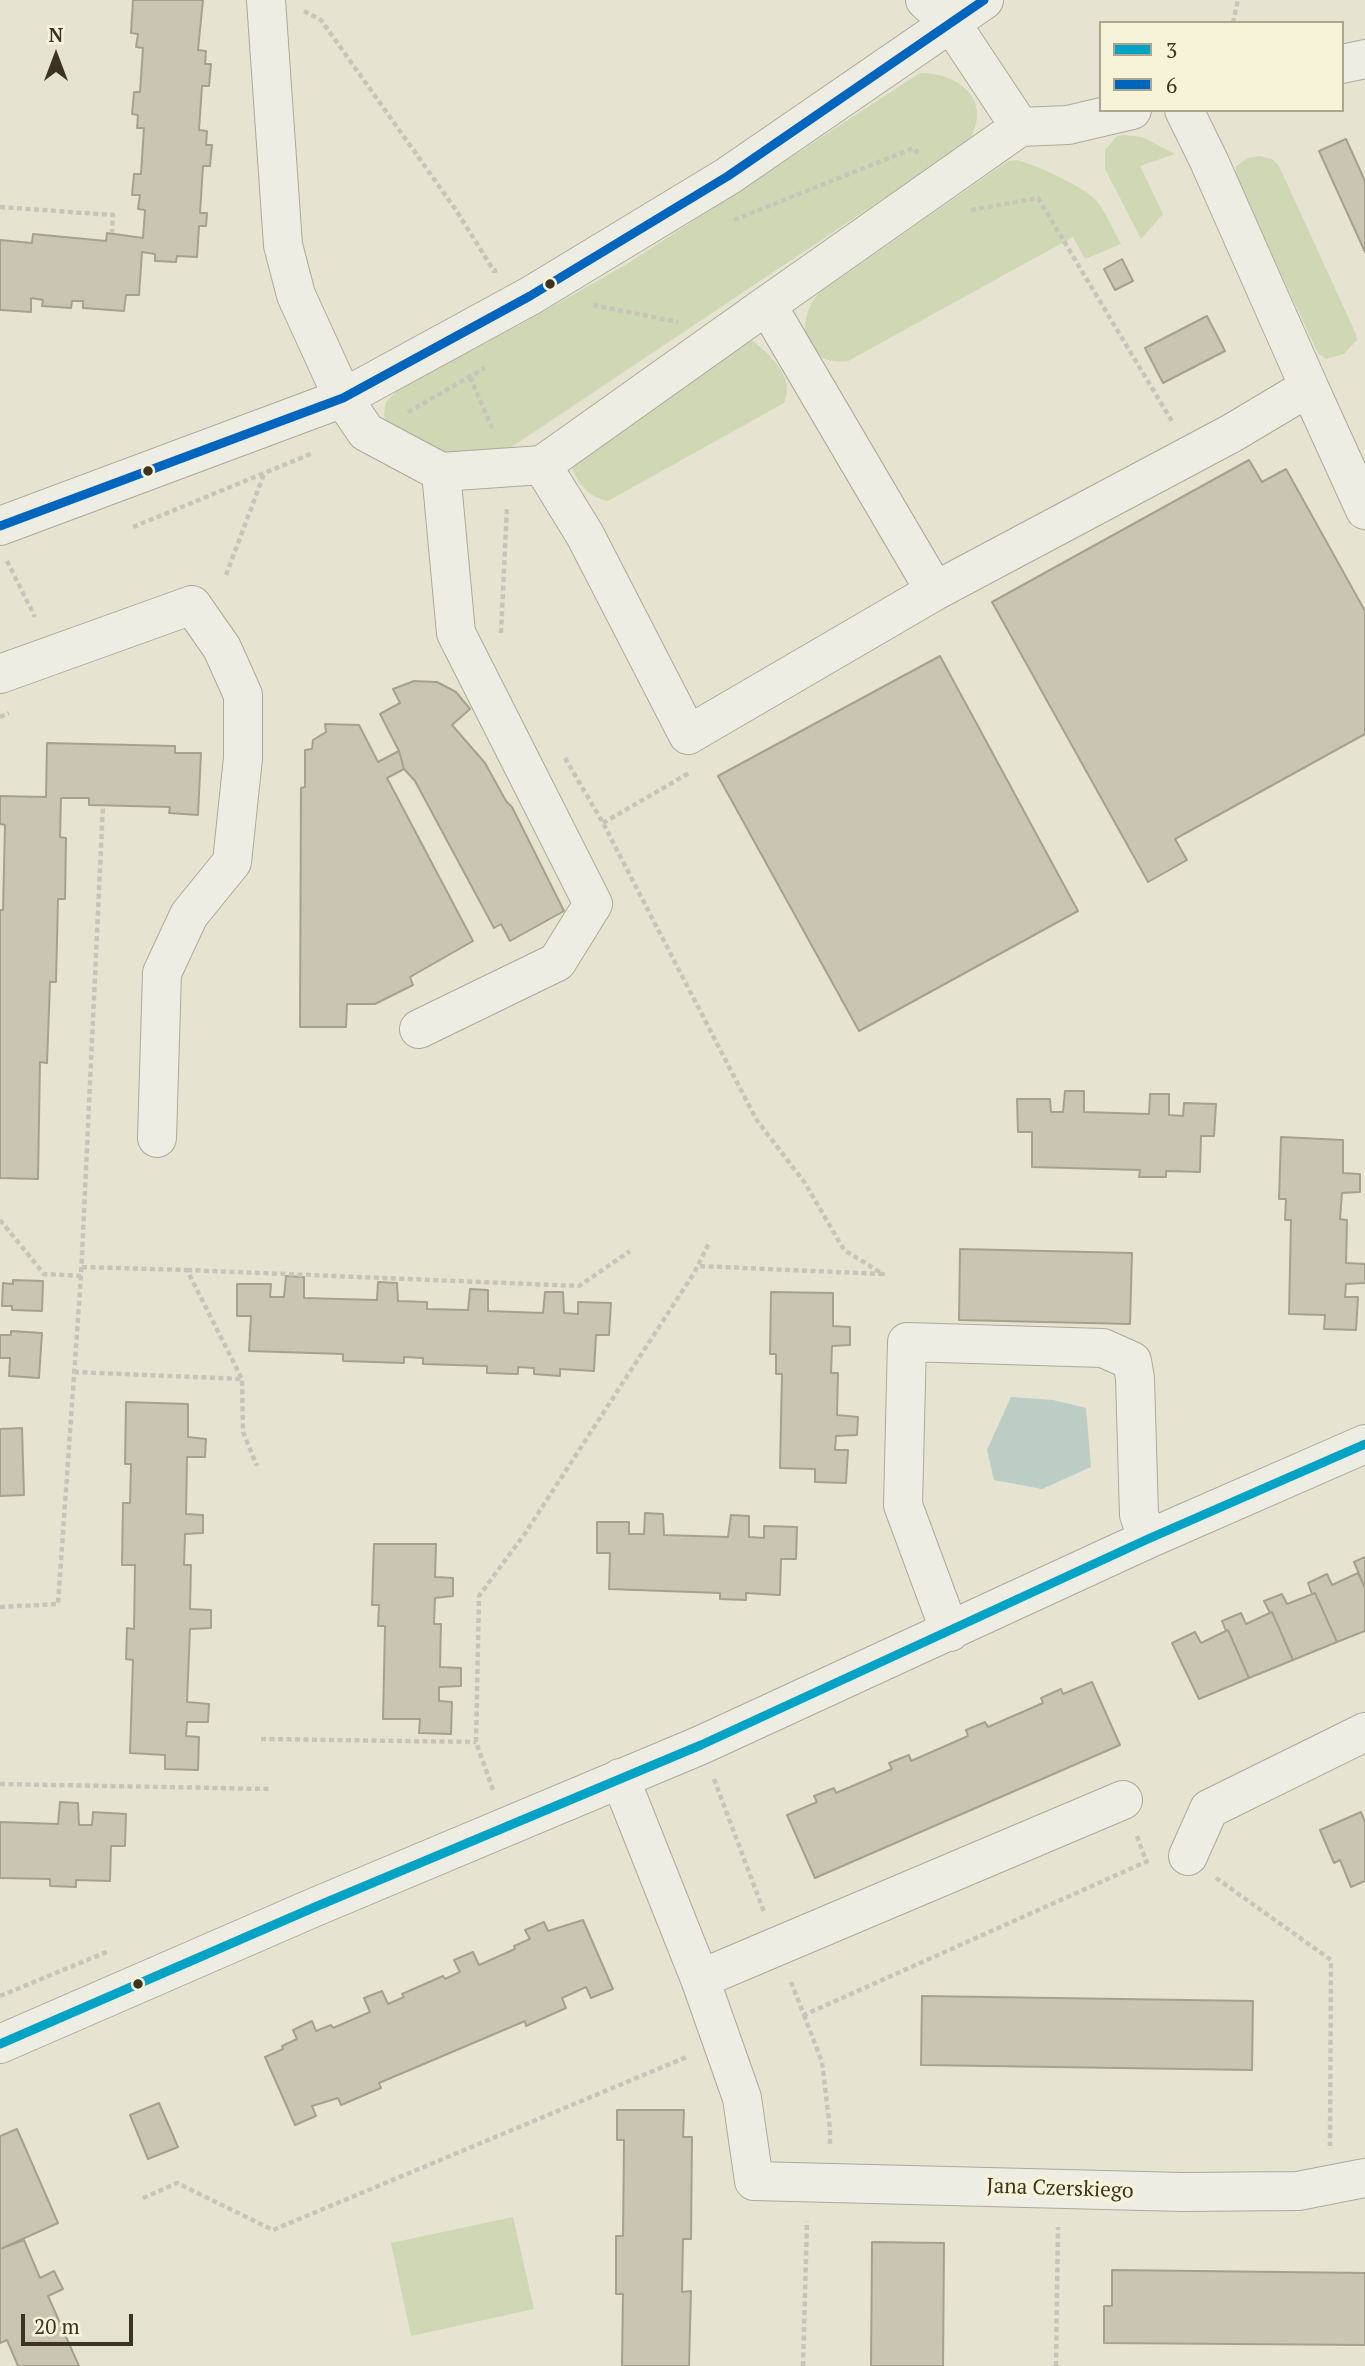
<!DOCTYPE html>
<style>
body{margin:0}
#map{position:relative;width:1365px;height:2366px;overflow:hidden;background:#e6e4d1;font-family:"PT Serif",serif}
canvas{display:block}
.legend{position:absolute;left:1099px;top:21px;width:245px;height:91px;box-sizing:border-box;background:#f6f3d9;border:2px solid #aca68f;margin:0;padding:9px 12px;list-style:none;font-size:21px;color:#3c3321}
.legend li{display:flex;align-items:center;gap:14px;height:35px}
.legend b{width:35px;border:2px solid #aca68f}
.north{position:absolute;left:21px;top:21px;width:70px;height:70px;-webkit-text-stroke:5px #f6f3d9;paint-order:stroke;rotate:0deg;font-size:19px;font-weight:700;line-height:28px;text-align:center;color:#3c3321}
.north::after{content:'';display:block;margin:auto;width:24px;height:32px;background:#3c3321;clip-path:polygon(50% 0,100% 100%,50% 72%,0 100%)}
.scale{position:absolute;left:21px;top:2314px;width:112px;height:32px;box-sizing:border-box;border:4px solid #3c3321;border-top:0;padding-left:9px;font-size:21px;line-height:24px;white-space:nowrap;color:#3c3321;-webkit-text-stroke:5px #f6f3d9;paint-order:stroke}
</style>
<div id="map">
<canvas width="1365" height="2366"></canvas>
<ul class="legend">
<li><b style="height:9px;background:#03a3c5"></b>3</li>
<li><b style="height:9px;background:#0065bd"></b>6</li>
</ul>
<div class="north">N</div>
<div class="scale">20 m</div>
</div>
<script>
const ctx = document.querySelector('canvas').getContext('2d');
ctx.lineJoin = 'round';
function fillPath(path, color) { ctx.fillStyle = color; ctx.fill(path, 'evenodd'); }
function stroke(path, color, width, dash) { ctx.strokeStyle = color; ctx.lineWidth = width; ctx.lineCap = dash ? 'butt' : 'round'; ctx.setLineDash(dash || []); ctx.stroke(path); }
function write(font, color, halo, rows, align = 'center') {
  ctx.font = font + ' "PT Serif",serif'; ctx.lineWidth = 7; ctx.setLineDash([]); ctx.textBaseline = 'middle'; ctx.strokeStyle = halo; ctx.fillStyle = color; for (const [text, x, y, turn = 0] of rows) {
    ctx.save(); ctx.translate(x, y); ctx.rotate((+turn || 0) * Math.PI / 180); ctx.textAlign = isNaN(turn) ? turn : align; if (halo) ctx.strokeText(text, 0, 0); ctx.fillText(text, 0, 0); ctx.restore();
  }
}
fillPath(new Path2D(`
 M920 73C961 73 994 102 968 142L516 444 496 456 448 454 386 428 384 414 386 402 402 386 518 326 627 264Z
 M1124 135 1142 137 1175 154 1140 166 1163 214 1141 239 1105 169V150L1117 136Z
 M1259 156 1272 159 1279 166 1355 332 1357 340 1344 354 1326 359 1318 353 1235 176 1236 166 1248 158Z
 M1016 160C1033 163 1084 187 1096 200 1106 212 1113 230 1121 244L1085 259 1073 237 848 361C804 367 793 323 819 293L1008 161Z
 M752 340C770 355 796 377 784 403L608 501C588 497 576 483 571 463L738 344Z
 M513 2217 534 2309 411 2336 391 2243Z`), '#cfd7b4');
fillPath(new Path2D(`
 M1011 1397 1053 1400 1086 1408 1091 1467 1042 1489 994 1480 987 1450Z`), '#bccdc6');
const building = new Path2D(`
 M133 0H203L198 50 206 51 205 64H211L209 86H202L199 130 207 131 206 145H212L210 166H203L200 213H207L206 226H199L197 257 177 256 176 262 155 261V254L142 252 139 295H126L124 311 83 308V301H72L71 308 42 306 43 300 31 298V312L0 310V240L32 243 33 234 106 241 107 233 143 238 145 210 138 209 140 195H132L134 174H141L144 128H137L138 115 132 114 134 92H140L143 48 136 47 138 34 131 33Z
 M1346 139 1365 181V252L1319 151Z
 M1122 259 1133 281 1115 290 1104 269Z
 M1207 316 1225 351 1163 383 1145 348Z
 M1249 460 1262 482 1286 469 1365 611V734L1175 839 1187 860 1148 882 992 602Z
 M940 656 1078 911 859 1031 718 776Z
 M414 681 437 682 456 692 470 709 452 725 485 763 506 801 512 807 564 911 510 941 501 924 494 928 415 781 404 769 399 751 380 714 400 703 393 689Z
 M325 724 359 725 378 762 399 751 404 769 387 778 473 941 410 977 413 985 375 1004H347L346 1027H300L301 788 305 787V750L312 749 313 740 326 732Z
 M47 743 175 746V753H201L198 815 169 813 170 807 89 805V798H61L60 837 66 838 65 899H58L56 982H50L47 1063 40 1062 38 1179 0 1178V910H3L5 825 0 824V796L46 797Z
 M1065 1091H1084V1112L1149 1114 1150 1094H1169V1115L1183 1116 1184 1103 1216 1104 1214 1136H1201L1200 1172 1166 1171V1177H1139L1140 1170 1032 1167V1132H1018L1017 1099H1050L1051 1112H1063Z
 M1281 1137 1343 1140V1173L1360 1174V1192L1342 1193 1340 1219 1347 1220 1346 1263 1365 1264V1283L1346 1284 1345 1297H1358L1356 1330 1324 1329 1325 1315 1289 1314 1291 1220H1285L1286 1199H1279Z
 M960 1249 1132 1253 1130 1324 959 1320Z
 M286 1276 304 1277V1298L377 1300 378 1282 397 1283 398 1301 427 1302V1309L468 1310 470 1289 488 1290V1311L543 1313 545 1292H563L564 1313 578 1314V1302L611 1303 609 1335H596L594 1371 560 1369V1376L534 1374V1368L518 1367V1374L487 1373V1366L423 1364V1358L404 1357V1363L343 1361V1354L249 1351 251 1316H237V1284H271L270 1297H284Z
 M13 1280 43 1281 42 1311 12 1310V1306H2L3 1283 13 1284Z
 M771 1292 833 1293V1326L850 1327V1345L832 1346 831 1373H838L837 1415 858 1417 857 1435 836 1436 835 1450H848L846 1483 815 1482V1469L780 1468 782 1374H776V1354H770Z
 M11 1331 42 1333 39 1378 9 1376 10 1358H0V1335H11Z
 M126 1402 188 1404V1437L206 1439 205 1457H187L186 1514 203 1515V1533L185 1534 184 1565H191L190 1609 211 1610V1628L190 1629 187 1702 209 1704 208 1722H187L186 1736 199 1737 198 1770 165 1769V1755L130 1753 133 1660 126 1659 127 1628 134 1629 135 1565H122L123 1503H130L131 1464H125Z
 M22 1428 24 1495 0 1496V1429Z
 M645 1513 663 1514 664 1535 728 1537 731 1515 749 1516V1537L764 1538V1526L797 1527 796 1559H781L780 1595 746 1593V1600L720 1599V1593L609 1589 610 1553H597V1522H629V1534H644Z
 M374 1544H436L435 1577 453 1578V1596L435 1598 434 1624H441L440 1667 461 1668V1686L439 1687V1701L452 1702 451 1734 419 1733 420 1719H383L385 1626H378L379 1605H372Z
 M1365 1557V1588L1354 1562Z
 M1358 1573 1365 1588V1631L1337 1642 1315 1593 1312 1594 1308 1583 1327 1574 1332 1585Z
 M1315 1593 1337 1642 1293 1660 1272 1612 1270 1613 1264 1601 1282 1594 1287 1604Z
 M1272 1612 1293 1660 1249 1678 1228 1630 1226 1631 1222 1621 1241 1613 1246 1624Z
 M1228 1630 1249 1678 1199 1699 1172 1643 1195 1632 1201 1643Z
 M1092 1682 1120 1745 815 1878 787 1815 817 1802 814 1796 834 1788 836 1793 892 1769 889 1763 909 1755 911 1761 968 1736 966 1730 985 1722 988 1727 1043 1703 1041 1698 1061 1689 1063 1694Z
 M60 1802 78 1803 79 1825H92L93 1812 126 1814 125 1846H111L110 1881 76 1880V1887L50 1886V1879L0 1878V1822L58 1824Z
 M1361 1812 1365 1822V1881L1351 1887 1340 1860 1334 1863 1320 1830Z
 M583 1920 613 1989 591 1998 586 1987 562 1998 566 2008 526 2026 525 2021 379 2083 381 2088 341 2105 338 2098 312 2106 316 2116 295 2125 265 2057 283 2049 282 2046 297 2039 293 2030 312 2021 316 2031 331 2025 333 2028 370 2012 364 1998 382 1991 388 2004 404 1997 402 1994 443 1976 445 1979 460 1972 454 1960 473 1952 479 1965 515 1949 514 1946 530 1939 525 1930 544 1922 548 1931Z
 M922 1996 1253 2001 1252 2070 921 2065Z
 M159 2103 178 2147 148 2159 130 2115Z
 M617 2110H684L683 2137H692L691 2239H683L682 2292 691 2291 689 2366H622L623 2294H616V2236H623L624 2140H617Z
 M17 2129 58 2223 0 2249V2136Z
 M24 2240 40 2278 54 2271 63 2289 48 2296 79 2366H18L7 2340 0 2343V2249Z
 M872 2242 944 2243 943 2366H871Z
 M1112 2270 1365 2273V2345L1104 2343V2306H1112Z`);
fillPath(building, '#cac4b2');
stroke(building, '#a7a090', 2);
const minor = new Path2D(`
 M266 0 283 245 296 295 343 398 366 432 441 472 542 465 585 535 688 735 935 591 1232 433 1309 387 1209 161 1184 110
 M925 0 951 23 1020 127 767 305 935 591
 M1342 64 1365 59
 M1020 127 1068 125 1132 110
 M1309 387 1365 510
 M542 465 767 305
 M0 526 343 398 530 296 728 176 984 0
 M0 674 192 605 222 648 243 695V758L232 862 189 915 162 973 157 1138
 M419 1029 557 962 593 904 456 633 441 472
 M950 1632 903 1505 907 1342 1103 1348 1132 1361 1135 1378 1139 1515 1148 1539
 M620 1778 700 1979 742 2098 754 2181 1182 2192 1298 2191 1365 2178
 M1188 1856 1209 1809 1365 1732
 M700 1979 1123 1800
 M0 2044 315 1907 701 1745 1148 1539 1365 1444`);
stroke(minor, '#aca99a', 40);
stroke(new Path2D(`
 M304 11 321 20 456 210 494 271 497 270
 M1233 23 1238 0
 M0 207 113 215 112 233
 M971 210 1038 198 1173 423
 M734 220 914 148 918 153
 M593 305 678 322
 M470 377 493 430
 M408 412 485 368
 M133 527 313 453
 M7 561 35 617
 M226 575 264 474
 M501 633 507 506
 M0 717 9 713
 M565 758 603 823 756 1119 805 1183 844 1250 883 1274 697 1266
 M603 823 689 773
 M0 1220 44 1274 81 1276 103 805
 M82 1267 187 1270 242 1379
 M187 1270 579 1286 630 1251
 M74 1372 242 1379 243 1432 257 1466
 M0 1607 58 1604 81 1276
 M261 1739 476 1742
 M714 1779 764 1912
 M0 1784 271 1789
 M493 1790 476 1742 479 1596 526 1532 694 1273 709 1243
 M1137 1836 1146 1861
 M1216 1878 1331 1960 1330 2146
 M791 1982 804 2015 1150 1860
 M0 1996 109 1951
 M804 2015 822 2062 830 2129V2146
 M143 2198 177 2183 273 2230 689 2056
 M803 2366 807 2221
 M1056 2366 1058 2227`), '#c7c5b9', 4.5, [5, 3.5]);
stroke(minor, '#eeede3', 38);
stroke(new Path2D(`
 M0 2044 315 1907 701 1745 1148 1539 1365 1444`), '#03a3c5', 9);
stroke(new Path2D(`
 M0 526 343 398 530 296 728 176 984 0`), '#0065bd', 9);
for (const [x, y, r, color] of [
 [550,284,6,"#3c3321"],
 [148,471,6,"#3c3321"],
 [138,1984,6,"#3c3321"]
]) { const dot = new Path2D(); dot.arc(x, y, r, 0, 2 * Math.PI); ctx.fillStyle = color; ctx.fill(dot); stroke(dot, '#f6f3d9', 2.5); }
write('21px', '#3c3321', '#f6f3d9', [
 ["Jana Czerskiego",1060,2189,2]
]);
</script>
